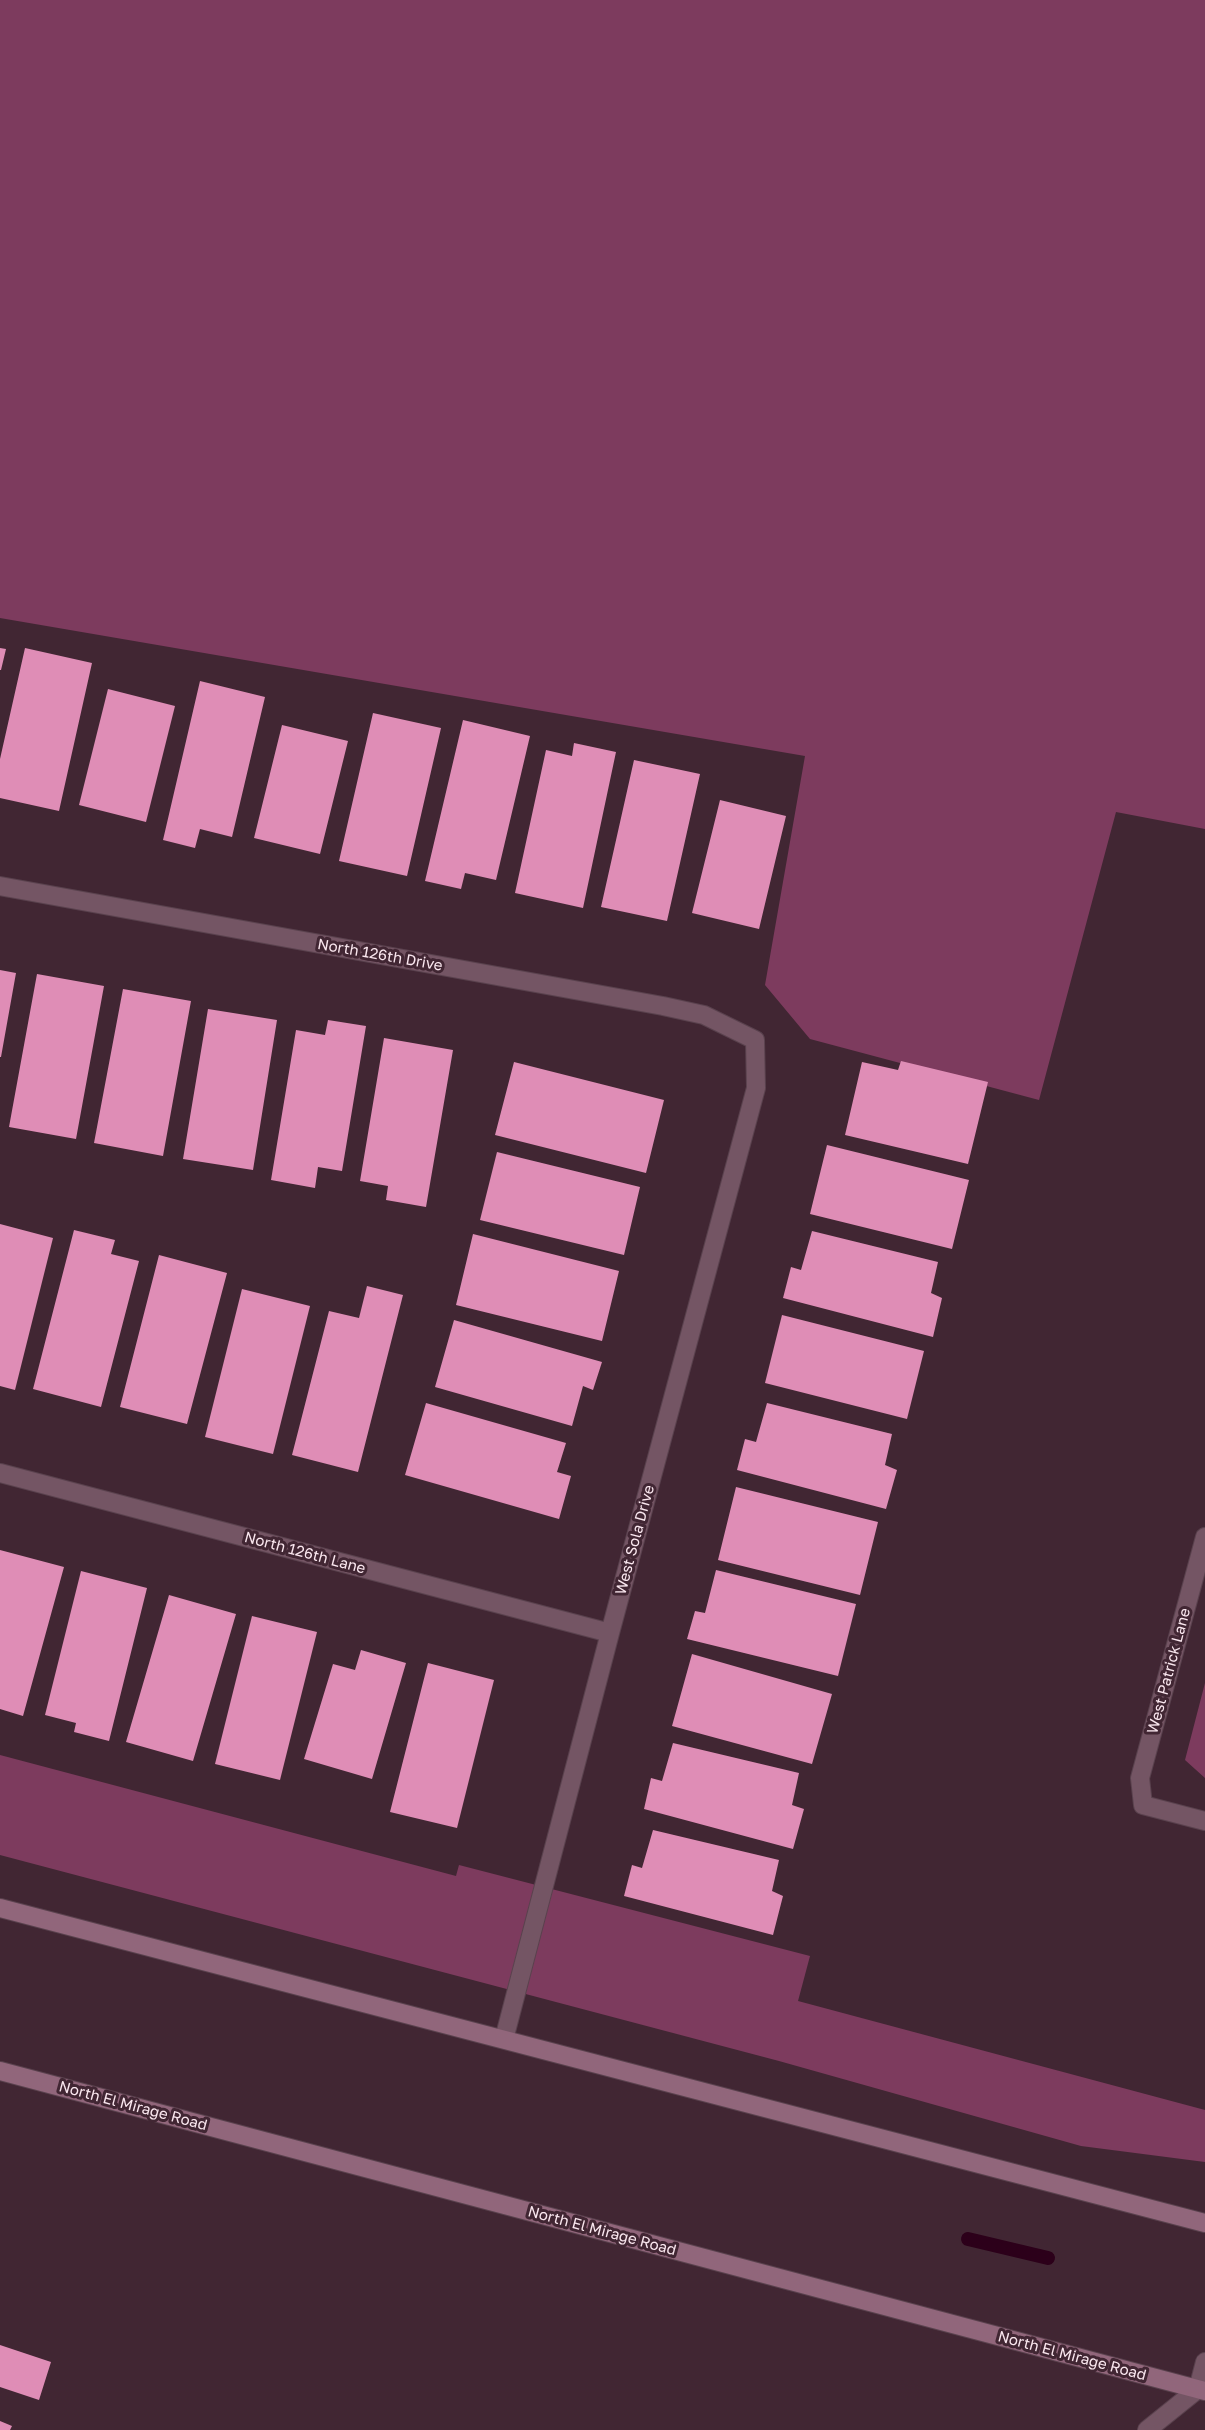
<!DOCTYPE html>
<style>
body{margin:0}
canvas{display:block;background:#412633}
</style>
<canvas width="1205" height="2430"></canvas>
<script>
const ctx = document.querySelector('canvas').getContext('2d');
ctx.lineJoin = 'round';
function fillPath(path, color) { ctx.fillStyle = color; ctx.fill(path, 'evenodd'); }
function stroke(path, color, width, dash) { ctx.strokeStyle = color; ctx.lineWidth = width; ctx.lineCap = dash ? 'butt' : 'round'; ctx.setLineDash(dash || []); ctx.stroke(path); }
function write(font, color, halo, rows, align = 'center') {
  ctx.font = font + ' "Golos Text",sans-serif'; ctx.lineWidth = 6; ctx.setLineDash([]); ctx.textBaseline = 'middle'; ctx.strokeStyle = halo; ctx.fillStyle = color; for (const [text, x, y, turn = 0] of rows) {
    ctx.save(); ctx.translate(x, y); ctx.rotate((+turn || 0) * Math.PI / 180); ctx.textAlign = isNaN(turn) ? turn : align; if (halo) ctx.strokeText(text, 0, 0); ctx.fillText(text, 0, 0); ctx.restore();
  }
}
fillPath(new Path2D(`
 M0 0H1205V829L1116 812 1039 1100 810 1039 765 985 805 756 0 618Z
 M1205 1683V1778L1185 1760Z
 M0 1755 456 1876 459 1865 810 1956 798 2001 1205 2110V2162L1081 2146 779 2061 0 1855Z`), '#7d3b5e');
stroke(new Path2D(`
 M968 2239 1048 2258`), '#2c001a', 14);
fillPath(new Path2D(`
 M0 648 6 649 1 670H0Z
 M25 648 92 663 59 811 0 798V759Z
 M200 681 265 697 232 837 200 829 195 848 163 840Z
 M108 689 175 706 146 822 79 805Z
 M373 713 441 728 407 876 339 861Z
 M463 720 530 736 496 880 465 873 461 889 425 881Z
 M282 725 348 741 320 854 254 838Z
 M574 743 616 752 583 908 515 893 546 750 572 756Z
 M634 760 700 774 667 921 601 907Z
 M720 800 786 816 759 929 692 913Z
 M0 970 16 973 1 1057H0Z
 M37 974 104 986 76 1139 9 1127Z
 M123 989 191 1001 163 1156 94 1143Z
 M208 1009 277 1020 253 1170 183 1159Z
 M328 1020 366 1026 342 1171 318 1167 315 1188 271 1180 296 1030 325 1035Z
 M384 1038 453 1050 426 1207 386 1200 388 1186 360 1181Z
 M901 1061 988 1082 968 1164 845 1135 862 1062 898 1070Z
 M514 1062 664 1100 646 1173 495 1135Z
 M827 1145 969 1180 952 1249 810 1214Z
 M497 1152 640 1187 624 1255 480 1220Z
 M0 1224 53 1238 15 1390 0 1386Z
 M74 1230 115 1240 111 1254 139 1261 101 1407 33 1389Z
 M812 1231 938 1262 931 1293 942 1298 933 1337 783 1298 791 1267 801 1270Z
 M473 1234 619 1271 602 1341 456 1305Z
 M159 1255 227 1273 187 1424 120 1407Z
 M367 1286 403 1295 358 1472 292 1455 329 1311 359 1318Z
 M242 1289 310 1306 273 1454 205 1437Z
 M782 1315 924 1351 907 1419 765 1383Z
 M454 1320 602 1362 593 1390 583 1386 572 1426 435 1387Z
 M426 1403 566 1443 557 1472 571 1476 559 1519 405 1475Z
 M767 1403 892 1434 885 1465 897 1470 886 1509 737 1470 745 1439 756 1442Z
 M736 1487 878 1522 860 1595 718 1560Z
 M0 1550 64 1567 23 1716 0 1709Z
 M716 1570 856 1604 838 1676 687 1639 695 1611 705 1613Z
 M81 1571 147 1588 109 1741 74 1732 76 1723 45 1715Z
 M169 1595 236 1614 193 1761 126 1742Z
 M252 1616 317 1632 280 1780 215 1764Z
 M361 1650 406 1663 372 1779 304 1759 333 1664 355 1670Z
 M692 1654 832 1694 812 1764 672 1726Z
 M428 1663 494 1680 457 1828 390 1812Z
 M673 1743 799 1773 792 1805 804 1809 793 1849 644 1809 651 1778 662 1781Z
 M653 1830 779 1860 772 1891 783 1896 773 1935 624 1896 632 1865 642 1868Z
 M0 2345 51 2362 39 2400 0 2387Z
 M0 2421 12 2426 10 2430H0Z`), '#df8db6');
const minor = new Path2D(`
 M0 886 663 1006 704 1015 755 1040 756 1088 610 1633 504 2039
 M0 1473 610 1633
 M1205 1537 1140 1778 1143 1805 1205 1821
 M1147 2430 1198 2389 1205 2362`);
const secondary = new Path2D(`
 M0 1908 1205 2223
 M0 2071 1205 2391`);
stroke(minor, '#5a424e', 20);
stroke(secondary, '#5a424e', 20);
stroke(minor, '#745564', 18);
stroke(secondary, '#91667b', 18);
write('15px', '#fae7ef', '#412633', [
 ["North 126th Drive",380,955,10],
 ["West Sola Drive",635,1540,-75],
 ["North 126th Lane",305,1553,15],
 ["West Patrick Lane",1169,1671,-75],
 ["North El Mirage Road",133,2106,15],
 ["North El Mirage Road",602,2231,15],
 ["North El Mirage Road",1072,2356,15]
]);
</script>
